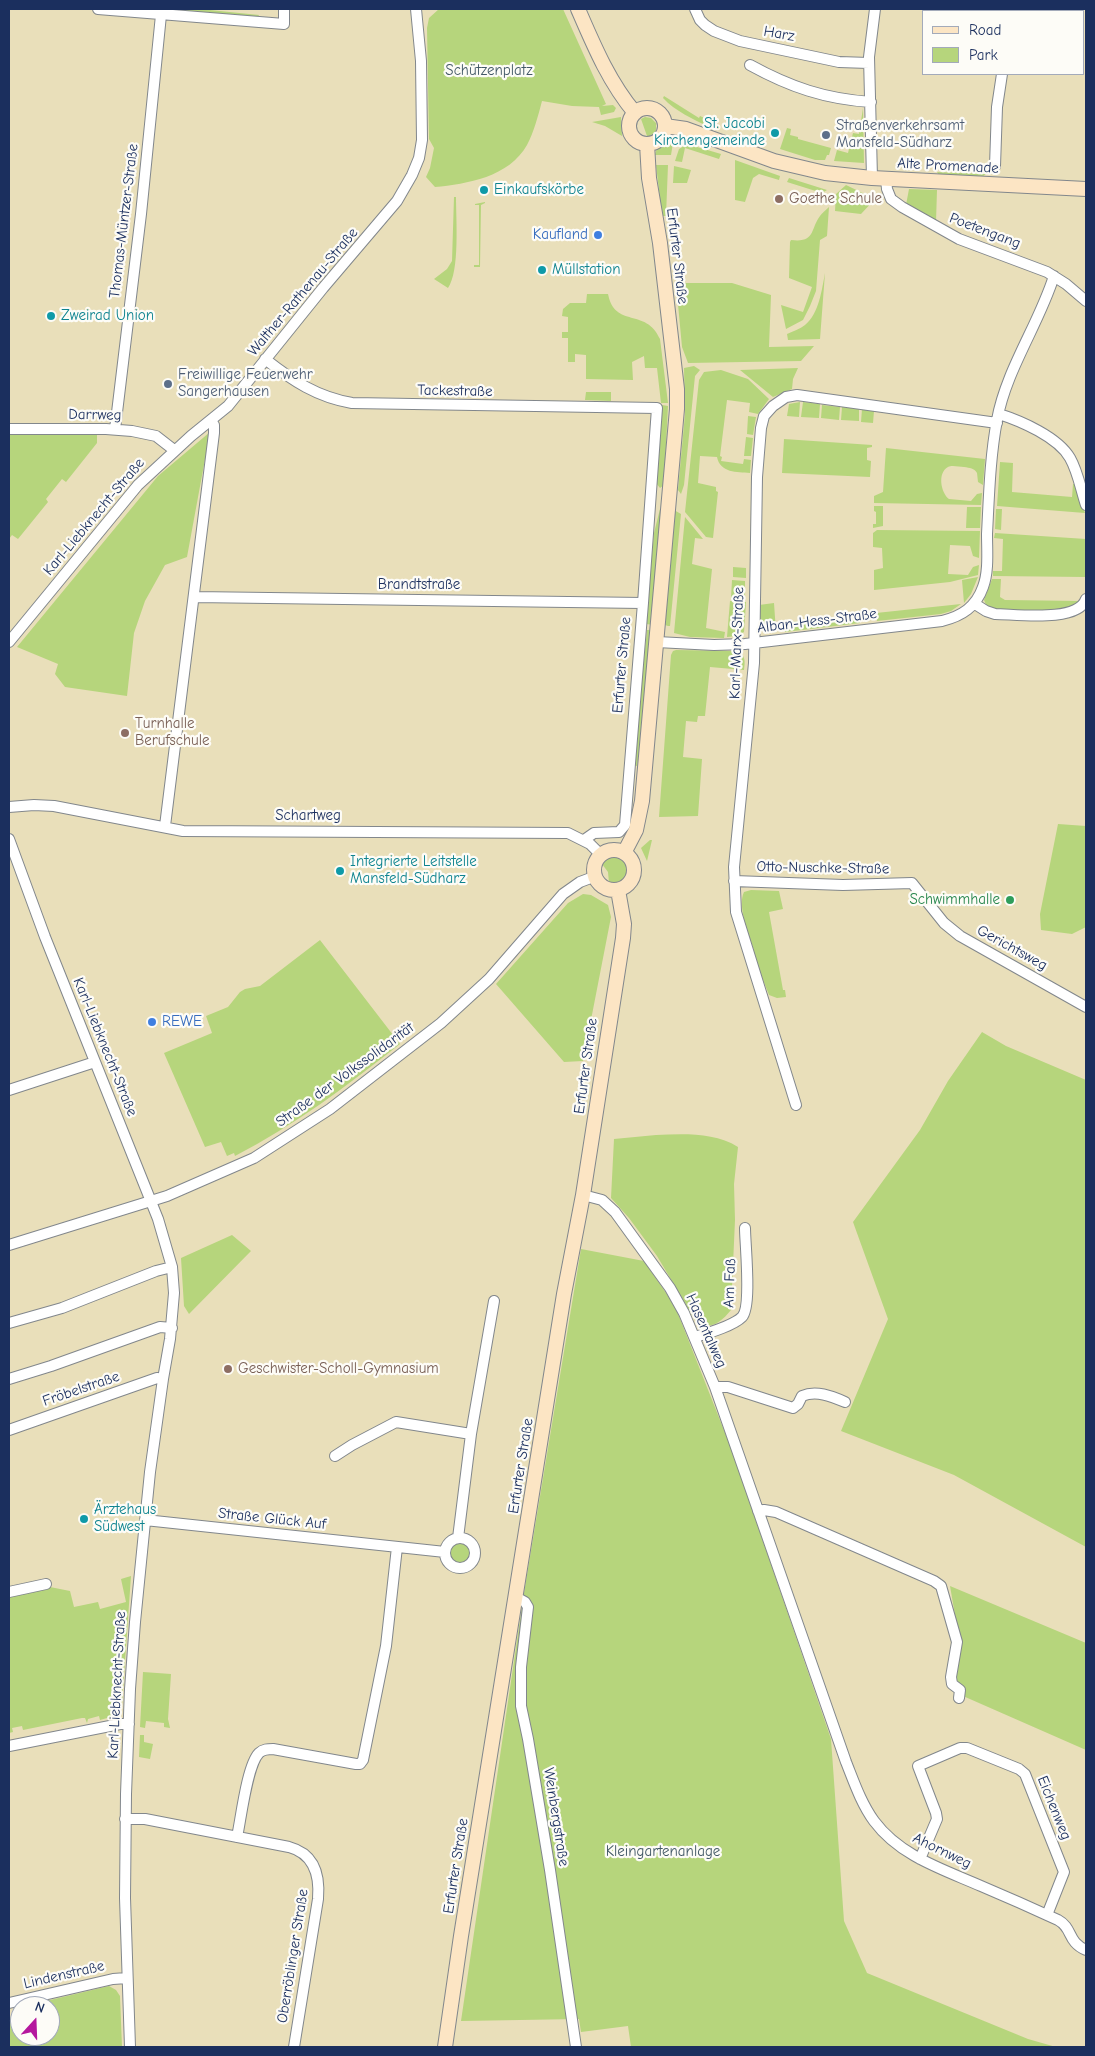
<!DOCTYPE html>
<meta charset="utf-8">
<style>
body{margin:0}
#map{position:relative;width:1095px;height:2056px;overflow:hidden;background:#e9dfba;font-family:"Comic Neue",sans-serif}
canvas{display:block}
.frame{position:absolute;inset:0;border:10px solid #1b2f5e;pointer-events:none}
.legend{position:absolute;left:922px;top:10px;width:162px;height:65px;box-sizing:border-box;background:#fdfcf7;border:1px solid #a3aaba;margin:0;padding:6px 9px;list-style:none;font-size:15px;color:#1b2f5e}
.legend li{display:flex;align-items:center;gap:10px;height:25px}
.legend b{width:25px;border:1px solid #a3aaba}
.north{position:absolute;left:10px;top:1996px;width:50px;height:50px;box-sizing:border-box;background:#fdfcf7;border:1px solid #a3aaba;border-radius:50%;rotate:20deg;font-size:14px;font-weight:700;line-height:20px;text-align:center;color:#1b2f5e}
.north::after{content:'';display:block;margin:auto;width:18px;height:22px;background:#b5179e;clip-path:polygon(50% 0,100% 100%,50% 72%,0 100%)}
</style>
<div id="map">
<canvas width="1095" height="2056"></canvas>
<div class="frame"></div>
<ul class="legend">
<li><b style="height:6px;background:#fce5c4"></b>Road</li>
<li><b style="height:14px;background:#b6d57c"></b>Park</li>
</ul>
<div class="north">N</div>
</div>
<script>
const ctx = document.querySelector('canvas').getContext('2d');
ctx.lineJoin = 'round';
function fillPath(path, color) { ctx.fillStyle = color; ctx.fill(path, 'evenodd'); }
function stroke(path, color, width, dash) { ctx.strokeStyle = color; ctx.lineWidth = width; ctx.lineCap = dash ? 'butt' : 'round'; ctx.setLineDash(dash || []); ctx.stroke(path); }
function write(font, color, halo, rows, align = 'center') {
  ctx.font = font + ' "Comic Neue",sans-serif'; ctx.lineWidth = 4.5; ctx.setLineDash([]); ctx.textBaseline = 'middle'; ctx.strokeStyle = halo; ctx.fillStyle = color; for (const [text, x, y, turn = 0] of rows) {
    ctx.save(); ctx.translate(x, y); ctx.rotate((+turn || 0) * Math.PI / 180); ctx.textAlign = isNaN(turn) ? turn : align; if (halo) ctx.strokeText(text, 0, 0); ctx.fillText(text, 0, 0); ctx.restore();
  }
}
fillPath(new Path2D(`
 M151 9H200L259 15 258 17Z
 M439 9H563L606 104 602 106 613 105 616 108 614 112 601 115 599 107 572 106 542 101C538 116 534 132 527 145 509 177 467 184 435 187L426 177 430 168 434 148 429 139 427 28 429 18Z
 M664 96 699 118 700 116 711 121 709 127C693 119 675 111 663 98Z
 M863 108 864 163 834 161 837 150 848 153 853 133 859 134Z
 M621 117 622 136 605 126 592 122Z
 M645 117 651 118 656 123V131L650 136H647L641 119Z
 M787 128 791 129 790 135 798 137V139L831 148 829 155H827L825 160H815L780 149Z
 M674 137 671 155H655C657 145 664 137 674 137Z
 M687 144 721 154 719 159 685 148 682 162 675 161 679 149Z
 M735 160 780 176 779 180 759 174 753 178 745 202 735 200Z
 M656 165H668L666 216H662Z
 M674 166 691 170 687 183H673Z
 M937 172 986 174 982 177 939 175Z
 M789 178 827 190 822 193 787 182Z
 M846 185 875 199 861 214 835 211 836 194Z
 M909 189 937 190 936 222 906 205Z
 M454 197H456C456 219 460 271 448 288L434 279 447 269 452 261Z
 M485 202V203L481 205 480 267H474V265H479V205H475V204Z
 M829 207 827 236 820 240 816 291 810 306 803 320 786 329 781 305 803 312 812 287 789 278 790 242 791 240C816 243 810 229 820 216 822 213 826 210 829 207Z
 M825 273 820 339 788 340 787 334C793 331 800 329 805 325 819 314 822 289 825 273Z
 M676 283H732L771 295 769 347 814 346 801 361 688 363 682 347Z
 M587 294H608C615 329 646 307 660 339L668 403H661L657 368H645L644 356 632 362 633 380 586 379V355L575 354V362H568V338H562V332H568V317L562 316 563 309 570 303H586Z
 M694 366 700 370 695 376 684 485 681 494 678 490 685 414 684 368Z
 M798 368 793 379 792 389 773 397 740 370Z
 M721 370 748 379 769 399 758 414 749 412 750 403 727 400 720 456 722 457 721 461 743 464 744 459 751 460 750 473C737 472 720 473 717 457L700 456 698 483 716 487V491L718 492 713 538 706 537 685 512 699 380 704 372Z
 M586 392H611V401L585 400Z
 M800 402 799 417 787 416 789 404Z
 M803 402 820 404 819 418 801 417Z
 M662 405 668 406 664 485 660 488 656 483Z
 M822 405 840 407 839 420 821 418Z
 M842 407 859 409V421L841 420Z
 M862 409 874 411 873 423 861 422Z
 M748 416 756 417 753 435 747 434Z
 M210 432 187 557 165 565 145 601 134 633 127 696 65 687 55 674 58 664 17 647 158 476Z
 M9 433 97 434V443L66 482 62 479 46 499 48 502 18 539 12 535 9 539Z
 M746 437 753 438 751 456H744Z
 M784 439 872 445V447L867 448V460L871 461 870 477 782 473Z
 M886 448 985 459 983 485 978 482 977 473C974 468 970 468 964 467 959 467 952 465 948 467 937 473 941 493 949 499L971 501 977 494 982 493 981 505 874 503V496L883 492Z
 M1000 462 1013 463 1012 492 1072 497 1073 484H1076L1085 513 997 506Z
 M874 506H883V526L873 528V524H876V512L874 511Z
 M967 507H981L980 528H966Z
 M660 509H664L654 625 646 624 654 533Z
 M996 509H1002L1001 530 995 529Z
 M674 510 681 514 670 626H668L665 625Z
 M685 517 703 539 695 538 692 564 712 569 706 628 725 632 724 638 690 637 674 633Z
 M877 530 980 531 979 558 973 556 970 546 950 545 948 574 968 575 973 567 979 565 978 575 950 582 874 590V570L883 568 882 548 873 547V533Z
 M995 533 1086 539 1085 577 993 576V571H1002L1003 539 994 538Z
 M733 567 746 568V578L733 577Z
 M978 577 971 594 964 603 962 580Z
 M992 579H1001L1000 597 1005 600 1082 601 1064 611H993L987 607 984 600Z
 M732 580 745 581V599L731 598Z
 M730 601 746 602 744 632 737 636 727 637Z
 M774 603 776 632C766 634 762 628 761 619H759V605Z
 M961 604 951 611 941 614 877 621 876 613Z
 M869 614 870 619 860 621V623L785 632 781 623Z
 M647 630H651L642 740 637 766 633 765Z
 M676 650 737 651C746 655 745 662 744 670L710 667 705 716H698L697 722 686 721 683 757 702 759 698 816 659 817 671 655 673 651Z
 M1058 824 1086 826V927L1072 934 1041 930 1040 914Z
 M650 840H652L647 861 641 848Z
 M613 857 624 860 628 871 623 880 615 884 609 883 608 872 602 864 608 858Z
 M751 890 779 891 783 909 769 912 783 990H785L786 997 777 998 769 995 752 952 754 950C749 936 737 906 744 892Z
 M583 894 591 895 608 905 611 917 583 1061 564 1062 496 984 568 903Z
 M320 940 400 1044C347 1086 295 1125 235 1156L234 1153 227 1156 221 1142 205 1147 164 1053 212 1033 206 1016 228 1007 240 992 245 989 260 986Z
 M982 1032 1006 1046 1086 1080V1547L954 1475 841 1431 888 1319 853 1222 920 1130 948 1081Z
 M656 1135C683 1134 714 1132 738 1147L734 1184 735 1220 731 1310C721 1322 714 1328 698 1325L657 1256 629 1218 611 1198 614 1139Z
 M232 1235 251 1251 189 1314 184 1306 181 1258Z
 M581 1249 644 1261 675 1306 731 1448 831 1739 844 1921 867 1973 1028 2039 1056 2047H631L628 2026 581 2032 579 2019 461 2021 524 1593Z
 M450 1553a11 11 0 1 1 22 0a11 11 0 1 1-22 0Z
 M131 1576 122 1704C119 1716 110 1717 100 1720L99 1716 88 1719 87 1723 85 1718H82L23 1730 22 1726 12 1728 13 1732 9 1733V1594L45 1586 70 1591 74 1607 98 1602 100 1609 126 1602 121 1579Z
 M950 1586 1086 1643V1750L963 1696 955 1681 960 1644Z
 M143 1672 171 1674 168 1719 170 1728 164 1727V1723L146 1721 145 1728 140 1727Z
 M140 1735H144V1742L153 1744 150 1759 139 1757Z
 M109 1986 116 1990 120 1996 122 2047H9V2018L19 2015 18 2008 20 2007V2036H50V2006H25Z`), '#b6d57c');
const minor = new Path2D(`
 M98 9 284 24V9
 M695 9 700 20 705 25 714 31 740 41 839 62 869 63
 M1019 9V11
 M750 65C790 87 825 99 871 102
 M995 166 997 107 1002 74
 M872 178 869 57 875 9
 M886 179 887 189 891 199 902 207 959 239 1047 272 1066 284 1086 301
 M265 359C293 381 317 397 352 403L657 408 643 603 625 825 619 832 594 833 584 840
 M999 414C1021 421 1058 437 1070 458 1078 472 1081 490 1086 505
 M9 429H106L132 431 156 436 174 450
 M115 429 141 214 161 15
 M194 597 643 603
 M975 604 986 611 995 614C1015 614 1078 623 1086 599
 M9 642 138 485 191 436 228 406 323 288 397 201 412 175 419 158 422 140 421 61 416 9
 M657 642 714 645 745 644 942 621C962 616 976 607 983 587 989 571 987 551 987 534 989 496 990 457 997 420 1006 370 1039 324 1054 276
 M9 807 34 805 54 806 183 831 568 833 590 844 601 855
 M165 826 214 433V425L211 420
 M9 839 45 937 158 1219 172 1267 174 1293 170 1339 163 1379 150 1472 135 1622 130 1689 126 1794 125 1898 130 2047
 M734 881 843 885 912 883 944 923 960 936 1086 1007
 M9 1090 95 1062
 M796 1105 736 912 734 867 754 663 757 477 761 428 764 416 773 406 786 397 797 395 997 423
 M583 1195 602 1200 615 1212 670 1288 684 1313 715 1387 846 1762C854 1782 861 1803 874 1821 900 1856 942 1869 981 1886 1007 1897 1032 1908 1058 1920 1073 1928 1067 1942 1086 1950
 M9 1245 167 1196 254 1158 330 1109 441 1023 489 979 563 894 580 882 596 876
 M9 1323 62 1308 156 1271 172 1267
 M695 1337C708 1333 733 1326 742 1317 752 1307 745 1244 745 1228
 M9 1379 51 1366 160 1327 172 1328
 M715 1387H728L793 1408 798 1404 802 1396C816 1390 831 1396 845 1402
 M9 1430 157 1378 163 1379
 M335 1456 352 1445 396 1422 471 1434
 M758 1511 764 1510 776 1512 934 1581 941 1586 957 1642 951 1677 952 1684 960 1690 959 1698
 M145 1520 445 1552
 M445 1553a15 15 0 1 1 30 0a15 15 0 1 1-30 0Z
 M458 1538 471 1434 494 1301
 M9 1592 46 1584
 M516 1597 525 1602 528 1607 521 1667V1706L528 1739 550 1870 576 2047
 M9 1746 120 1724H129
 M125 1819H145L289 1847C315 1854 320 1876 318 1899L294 2047
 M237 1837C241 1819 247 1765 259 1753 263 1749 268 1749 273 1749L356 1764H360L363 1760 386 1646 397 1547
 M920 1859 937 1819 936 1813 918 1766 960 1748H967L1019 1769 1025 1774 1064 1872 1047 1915
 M9 2003 113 1979 127 1978`);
const secondary = new Path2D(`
 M578 9C594 46 609 82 635 113
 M629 126a18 18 0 1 1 36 0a18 18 0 1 1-36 0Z
 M665 126 686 129 774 161 825 173 872 178 1086 189
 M594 870a20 20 0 1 1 40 0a20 20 0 1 1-40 0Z
 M624 853 636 830 642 801 677 409V389L660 243 649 178 647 144
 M445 2047 461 1936 564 1294 583 1195 623 938 624 924 618 890`);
stroke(minor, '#82878c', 12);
stroke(secondary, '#82878c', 16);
stroke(minor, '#fff', 10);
stroke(secondary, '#fce5c4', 14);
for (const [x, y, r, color] of [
 [775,133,5,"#0f9aa8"],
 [826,135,5,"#5c6f8a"],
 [484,190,5,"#0f9aa8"],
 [779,199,5,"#8d6e63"],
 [598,235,5,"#3f7fe0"],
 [542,270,5,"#0f9aa8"],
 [51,316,5,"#0f9aa8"],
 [168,384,5,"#5c6f8a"],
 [125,733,5,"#8d6e63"],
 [340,871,5,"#0f9aa8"],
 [1010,900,5,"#2e9e5b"],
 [152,1022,5,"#3f7fe0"],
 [228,1369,5,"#8d6e63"],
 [84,1519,5,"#0f9aa8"]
]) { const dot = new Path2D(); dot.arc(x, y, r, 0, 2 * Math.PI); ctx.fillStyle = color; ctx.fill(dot); stroke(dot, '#fdfcf7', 2); }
write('15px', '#1b2f5e', '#fdfcf7', [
 ["Harz",779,34,10],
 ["Alte Promenade",948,166,3],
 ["Thomas-Müntzer-Straße",124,221,-83],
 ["Poetengang",985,231,21],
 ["Erfurter Straße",677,256,83],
 ["Walther-Rathenau-Straße",303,292,-50],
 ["Tackestraße",455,391,1],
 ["Darrweg",95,415,1],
 ["Karl-Liebknecht-Straße",94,517,-50],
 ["Brandtstraße",419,585],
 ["Alban-Hess-Straße",817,621,-7],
 ["Karl-Marx-Straße",737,643,-88],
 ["Erfurter Straße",622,665,-85],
 ["Schartweg",308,816],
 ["Otto-Nuschke-Straße",823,868,1],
 ["Gerichtsweg",1012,948,29],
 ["Karl-Liebknecht-Straße",105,1047,68],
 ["Erfurter Straße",586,1066,-82],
 ["Straße der Volkssolidarität",345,1075,-36],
 ["Am Faß",730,1283,-88],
 ["Hasentalweg",706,1331,66],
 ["Fröbelstraße",81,1389,-19],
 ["Erfurter Straße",521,1466,-81],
 ["Straße Glück Auf",272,1519,6],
 ["Karl-Liebknecht-Straße",117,1685,-87],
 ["Eichenweg",1054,1808,68],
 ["Weinbergstraße",556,1817,81],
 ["Ahornweg",942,1851,26],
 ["Erfurter Straße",456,1866,-81],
 ["Oberröblinger Straße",293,1956,-81],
 ["Lindenstraße",64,1975,-13]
]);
write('15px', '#425866', '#fdfcf7', [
 ["Schützenplatz",489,71],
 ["Kleingartenanlage",663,1852]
]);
write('15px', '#0d838f', '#fdfcf7', [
 ["St. Jacobi",765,124,"right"],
 ["Kirchengemeinde",765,141,"right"],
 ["Einkaufskörbe",494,190],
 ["Müllstation",552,270],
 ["Zweirad Union",61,316],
 ["Integrierte Leitstelle",350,862],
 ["Mansfeld-Südharz",350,879],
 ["Ärztehaus",94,1510],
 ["Südwest",94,1527]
], 'left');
write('15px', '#4e5e75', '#fdfcf7', [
 ["Straßenverkehrsamt",836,126],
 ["Mansfeld-Südharz",836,143],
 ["Freiwillige Feuerwehr",178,375],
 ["Sangerhausen",178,392]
], 'left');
write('15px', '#785e54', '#fdfcf7', [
 ["Goethe Schule",789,199],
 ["Turnhalle",135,724],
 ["Berufschule",135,741],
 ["Geschwister-Scholl-Gymnasium",238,1369]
], 'left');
write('15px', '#366cbe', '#fdfcf7', [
 ["Kaufland",588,235],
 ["REWE",162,1022,"left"]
], 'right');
write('15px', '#27864d', '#fdfcf7', [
 ["Schwimmhalle",1000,900]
], 'right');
</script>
